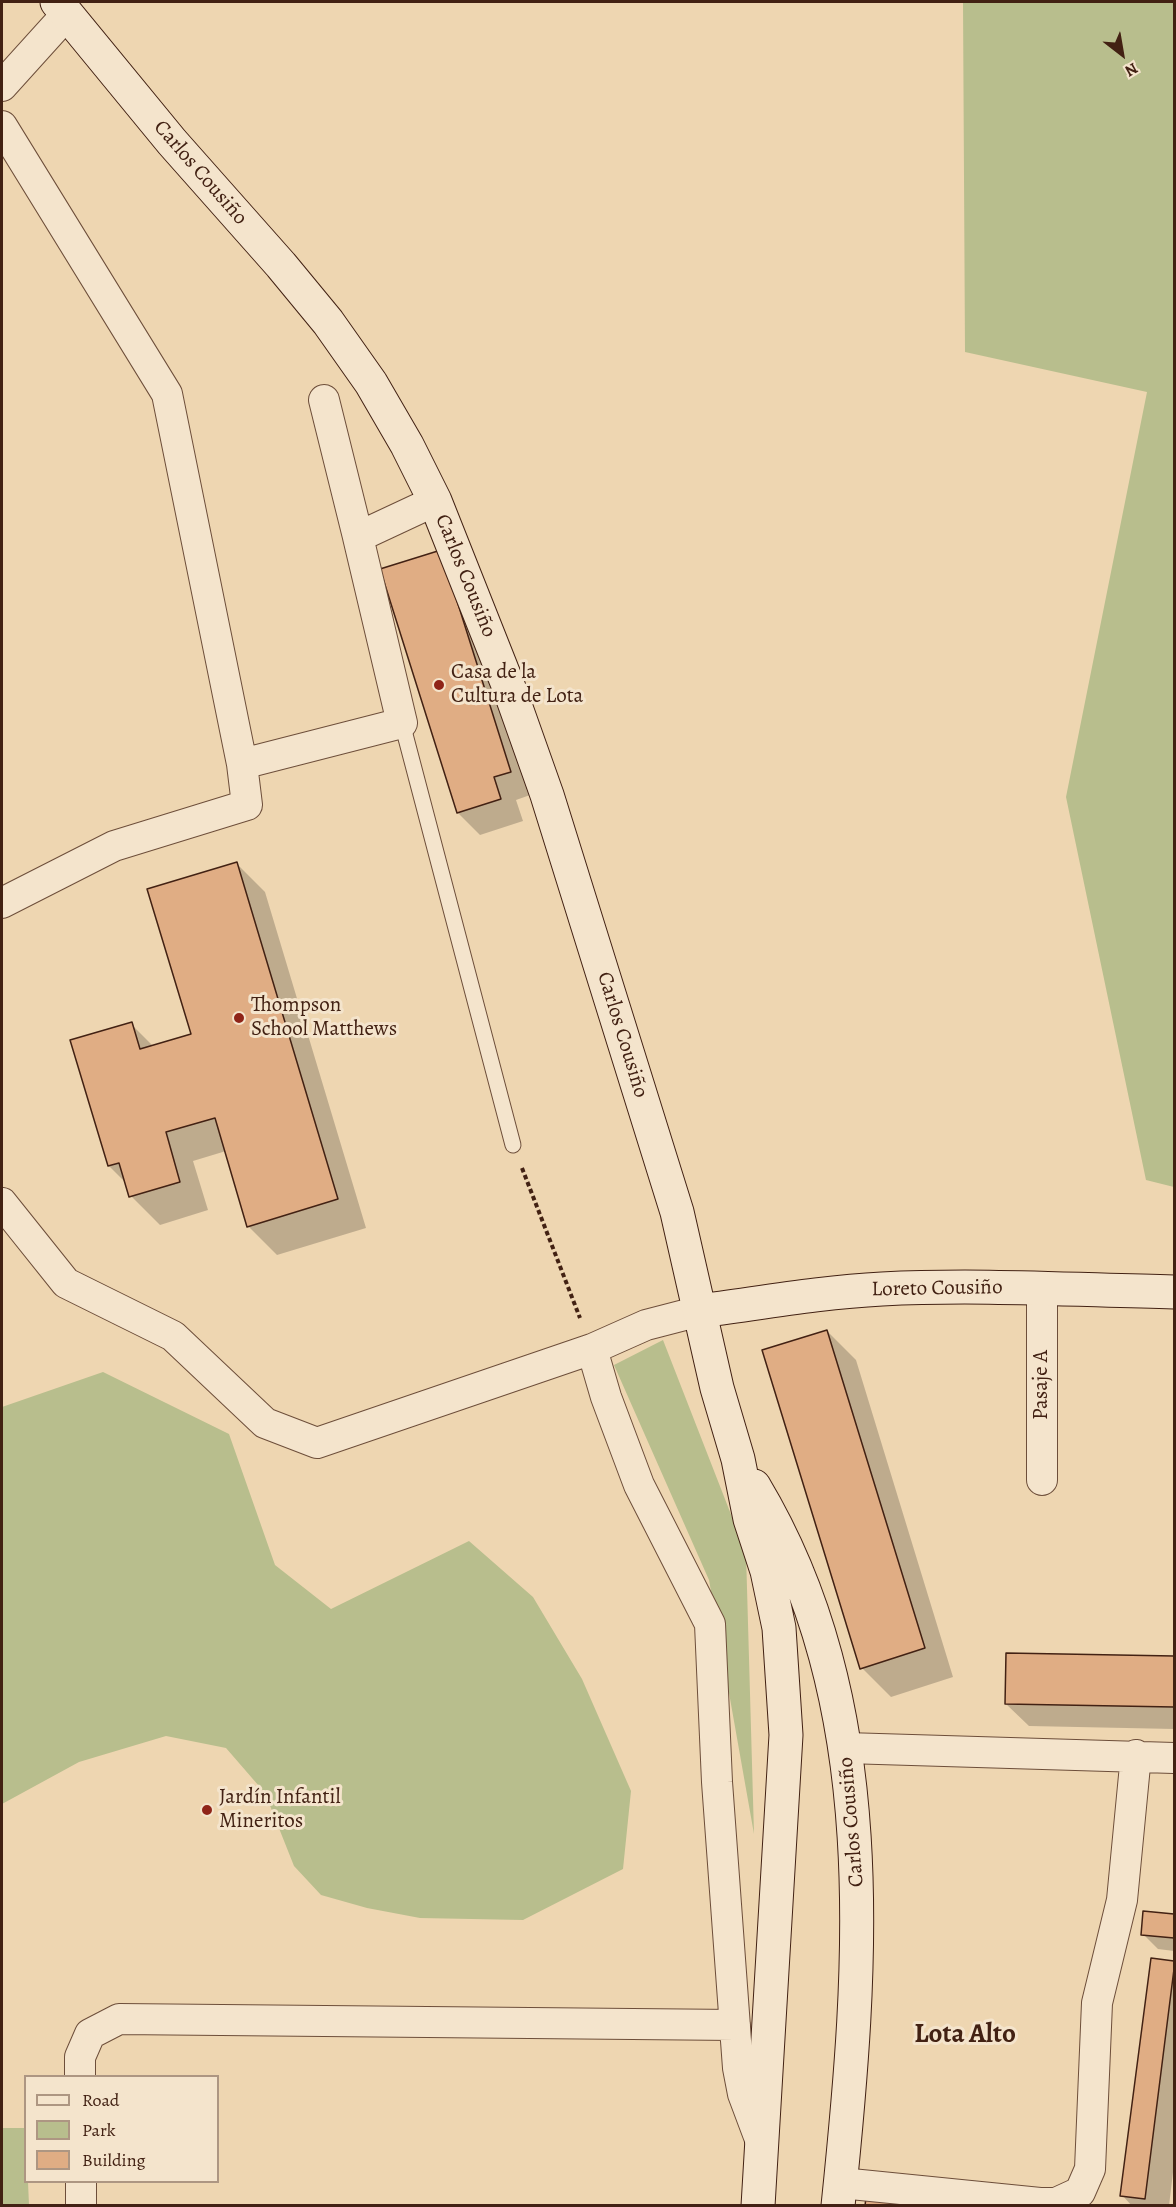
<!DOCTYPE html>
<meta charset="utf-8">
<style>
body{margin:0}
#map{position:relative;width:1176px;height:2207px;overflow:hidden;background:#eed6b1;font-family:Alegreya,serif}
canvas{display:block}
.frame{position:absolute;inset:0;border:3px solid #422113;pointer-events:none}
.legend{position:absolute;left:24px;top:2075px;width:195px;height:108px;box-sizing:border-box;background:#f4e4cc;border:2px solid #ad9682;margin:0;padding:8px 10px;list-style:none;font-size:18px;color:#422113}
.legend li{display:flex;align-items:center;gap:12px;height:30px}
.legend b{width:30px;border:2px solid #ad9682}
.north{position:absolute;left:1092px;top:24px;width:60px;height:60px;-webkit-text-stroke:4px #f4e4cc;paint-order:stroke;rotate:149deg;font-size:16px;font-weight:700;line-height:24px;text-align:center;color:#422113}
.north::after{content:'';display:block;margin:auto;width:21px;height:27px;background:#422113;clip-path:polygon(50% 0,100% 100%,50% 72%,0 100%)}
</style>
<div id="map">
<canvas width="1176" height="2207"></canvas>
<div class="frame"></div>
<ul class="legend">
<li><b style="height:8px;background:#f4e4cc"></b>Road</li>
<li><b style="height:16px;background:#b8be8d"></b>Park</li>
<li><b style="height:16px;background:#e0ad84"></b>Building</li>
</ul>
<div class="north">N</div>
</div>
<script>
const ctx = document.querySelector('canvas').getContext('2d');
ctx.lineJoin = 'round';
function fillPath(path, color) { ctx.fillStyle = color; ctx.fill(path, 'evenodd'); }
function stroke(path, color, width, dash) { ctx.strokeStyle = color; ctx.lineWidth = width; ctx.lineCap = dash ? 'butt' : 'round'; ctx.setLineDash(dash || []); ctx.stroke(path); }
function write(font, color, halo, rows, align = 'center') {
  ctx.font = font + ' Alegreya,serif'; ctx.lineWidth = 6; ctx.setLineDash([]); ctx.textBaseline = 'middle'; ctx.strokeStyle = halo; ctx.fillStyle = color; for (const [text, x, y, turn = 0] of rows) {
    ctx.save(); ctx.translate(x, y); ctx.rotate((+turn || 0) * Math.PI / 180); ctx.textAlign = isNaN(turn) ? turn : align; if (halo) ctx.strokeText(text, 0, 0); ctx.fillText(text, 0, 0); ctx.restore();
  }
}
fillPath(new Path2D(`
 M963 2H1174V1187L1146 1180 1066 797 1147 392 965 352Z
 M663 1340 746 1553 754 1834 709 1580 614 1365Z
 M103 1372 229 1434 275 1565 331 1609 469 1541 533 1597 582 1679 631 1791 623 1869 523 1920 420 1918 367 1908 321 1895 294 1866 265 1793 226 1748 166 1736 79 1762 2 1804V1407Z
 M25 2128 26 2182H28L29 2205H2V2128Z`), '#b8be8d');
fillPath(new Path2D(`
 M441 551 533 794 516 800 523 821 480 835 458 813 382 570Z
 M236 863 265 892 366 1228 277 1255 248 1226 226 1151 193 1161 208 1210 160 1225 131 1196 127 1184 109 1166 131 1024 154 1047 192 1035Z
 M827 1331 856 1360 953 1677 891 1697 862 1668Z
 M1007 1655 1174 1657V1729L1029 1726 1006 1704Z
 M1145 1912 1174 1915V1951L1158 1949 1143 1934Z
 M1152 1960 1174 1963V2164L1169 2206H1132L1122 2195Z`), '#0003');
const building = new Path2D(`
 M441 550 511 772 494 777 501 799 457 813 380 569Z
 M237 862 338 1199 247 1227 215 1118 166 1132 180 1182 129 1197 119 1163 108 1166 70 1040 132 1022 140 1049 191 1034 147 889Z
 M827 1330 925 1648 860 1669 762 1350Z
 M1006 1653 1174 1656V1707L1005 1704Z
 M1143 1911 1174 1914V1938L1141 1935Z
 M1151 1958 1174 1961V1969L1145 2199 1120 2196Z
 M866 2197 929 2206H865Z`);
fillPath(building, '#e0ad84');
stroke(building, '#422113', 1.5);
const lane = new Path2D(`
 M402 723 513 1145`);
const street = new Path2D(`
 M2 86 67 14
 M2 126 167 394 242 764 402 723 358 537 435 501
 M324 400 358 537
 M2 903 114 846 247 805 242 764
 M2 1203 66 1283 173 1336 265 1423 317 1443 592 1349
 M700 1311 646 1325 592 1349 606 1397 639 1485 710 1624 717 1782 738 2068 743 2094 761 2142
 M1042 1480V1289
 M846 1748 1174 1758
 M80 2076V2057L90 2034 119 2019 735 2025
 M81 2182V2206
 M841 2183 1040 2203H1056L1080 2192 1090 2169 1097 2003 1122 1900 1136 1755`);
const secondary = new Path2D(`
 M57 2 172 142 281 265 328 322 371 383 407 445 435 501 508 685 547 795 677 1212 717 1388 738 1459 750 1519 767 1571 779 1628 786 1735 758 2206
 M700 1311C761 1303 821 1292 882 1289 979 1284 1077 1290 1174 1292
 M754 1486C884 1703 863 1964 838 2206`);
stroke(lane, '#6d4e3a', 17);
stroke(street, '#6d4e3a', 32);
stroke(secondary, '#422113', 35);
stroke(new Path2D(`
 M522 1168 580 1318`), '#422113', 4, [4.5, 3]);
stroke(lane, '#f4e4cc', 15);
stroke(street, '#f4e4cc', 30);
stroke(secondary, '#f4e4cc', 33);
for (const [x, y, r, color] of [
 [439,685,6,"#8f2418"],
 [239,1018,6,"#8f2418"],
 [207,1810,6,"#8f2418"]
]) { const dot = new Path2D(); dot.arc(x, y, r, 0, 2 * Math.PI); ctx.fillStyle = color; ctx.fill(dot); stroke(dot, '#f4e4cc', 2); }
write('21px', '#422113', '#f4e4cc', [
 ["Carlos Cousiño",200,173,49],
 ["Carlos Cousiño",465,576,68],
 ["Carlos Cousiño",622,1035,73],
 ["Loreto Cousiño",937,1289,-1],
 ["Pasaje A",1042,1385,-90],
 ["Carlos Cousiño",852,1822,-95]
]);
write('21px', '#422113', '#f4e4cc', [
 ["Casa de la",451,673],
 ["Cultura de Lota",451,697],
 ["Thompson",251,1006],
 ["School Matthews",251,1030],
 ["Jardín Infantil",219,1798],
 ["Mineritos",219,1822]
], 'left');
write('bold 27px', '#422113', '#f4e4cc', [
 ["Lota Alto",965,2035]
]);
</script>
